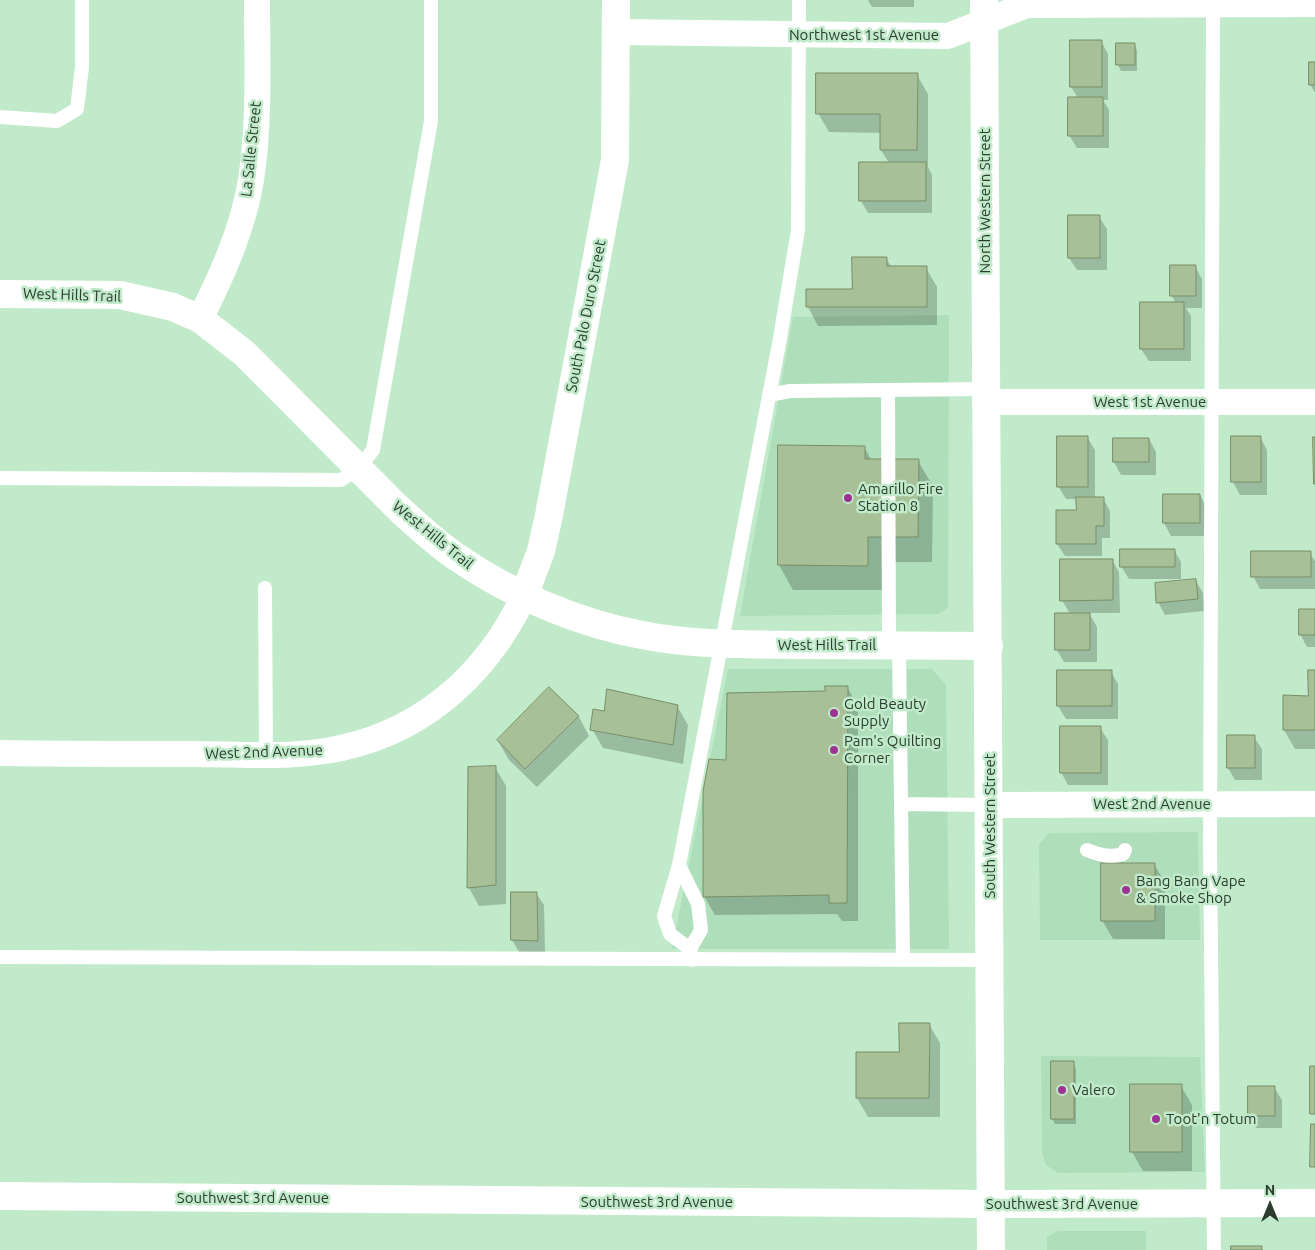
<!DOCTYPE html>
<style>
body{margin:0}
#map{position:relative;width:1315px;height:1250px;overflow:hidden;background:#c0eac9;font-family:Ubuntu,sans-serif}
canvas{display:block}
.north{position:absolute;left:1245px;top:1180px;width:50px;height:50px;-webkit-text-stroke:4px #c0eac9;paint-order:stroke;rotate:0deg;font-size:14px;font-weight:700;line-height:20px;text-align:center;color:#2c3d30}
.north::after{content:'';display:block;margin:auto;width:18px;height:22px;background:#2c3d30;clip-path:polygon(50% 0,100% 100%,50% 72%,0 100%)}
</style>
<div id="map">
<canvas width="1315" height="1250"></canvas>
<div class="north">N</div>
</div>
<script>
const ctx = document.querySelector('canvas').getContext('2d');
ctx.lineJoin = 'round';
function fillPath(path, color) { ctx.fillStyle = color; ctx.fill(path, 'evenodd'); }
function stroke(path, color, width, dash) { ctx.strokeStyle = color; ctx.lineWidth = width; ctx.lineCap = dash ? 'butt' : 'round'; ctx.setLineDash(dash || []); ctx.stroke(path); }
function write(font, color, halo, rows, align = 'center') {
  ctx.font = font + ' Ubuntu,sans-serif'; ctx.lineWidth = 5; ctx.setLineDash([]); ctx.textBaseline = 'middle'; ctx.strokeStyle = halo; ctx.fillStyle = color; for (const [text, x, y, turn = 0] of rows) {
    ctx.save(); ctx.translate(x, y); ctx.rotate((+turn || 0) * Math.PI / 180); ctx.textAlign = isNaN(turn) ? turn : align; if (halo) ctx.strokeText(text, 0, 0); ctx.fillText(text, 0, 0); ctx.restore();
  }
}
fillPath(new Path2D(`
 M949 315 948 608 938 614 740 616 793 317Z
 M728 669H932L946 685 949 949H672Z
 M1198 832 1200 940H1040L1039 844 1049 833Z
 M1041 1056 1200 1057 1205 1172 1058 1173 1046 1165 1042 1152Z
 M1058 1231H1146V1250H1047V1237Z`), '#aedfba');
fillPath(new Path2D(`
 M868 0H914V7H872Z
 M1071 41H1101L1108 54V100H1103L1109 110V148H1077L1069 135 1078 98 1071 87Z
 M1118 44H1134L1137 50V71H1121L1118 65Z
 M1315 63V93L1310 84Z
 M917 75 928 94V167L932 175V213H868L861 201 889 163 881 150V133L829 132 818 113Z
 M1099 217 1107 229V270H1077L1069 258Z
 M886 258 892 268H926L937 287V325L818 326 808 307 853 290Z
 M1195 266 1202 279V308H1186L1191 316V361H1149L1141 349 1176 304 1172 296Z
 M1087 437 1095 450V498H1103L1110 511V538H1102V556H1065L1057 544 1077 511V499H1066L1058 486Z
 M1260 437 1267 450V495H1240L1233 482Z
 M1114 439H1149L1156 452V475H1121L1114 462Z
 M864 447 872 461H918L933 486 932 562H882V590H793L779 565Z
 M1200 495 1207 508V536H1171L1164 523Z
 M1174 550 1181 562V579H1129L1121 566Z
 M1310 553 1315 561V589H1260L1253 576Z
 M1112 560 1119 572 1120 613H1089L1097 627V662H1064L1057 650 1070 614 1062 600Z
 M1196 581 1203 593 1204 611 1165 615 1158 602Z
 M1315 610V647H1307L1300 634Z
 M1315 671V749H1295L1284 730 1309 697Z
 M1058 672H1111L1118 684V719H1066L1058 706Z
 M847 687 858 706V921H842L837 914 715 915 704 896 727 761 826 693Z
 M549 689 579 717 589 736 537 787 509 760 498 741Z
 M677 706 688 725 683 764 603 748 592 729Z
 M1100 728 1108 740V785H1068L1061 772Z
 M1254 737 1262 749V780H1235L1228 768Z
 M495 767 506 786V904L479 906 469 888Z
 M1154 864 1165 883V939H1113L1102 920Z
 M536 893 544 905 545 953 519 952 512 940Z
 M929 1024 940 1043V1117H868L857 1098Z
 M1073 1063 1076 1069V1124H1055L1052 1118Z
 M1181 1086 1192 1105V1171H1143L1132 1152Z
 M1274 1087 1282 1100V1128H1256L1249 1116Z`), '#0003');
const building = new Path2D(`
 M1070 40H1102V87H1070Z
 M1116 43H1135V65H1116Z
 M1309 62H1315V85H1309Z
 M816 73H918L917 150H880V114H816Z
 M1068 97H1103V136H1068Z
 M859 162H926V201H859Z
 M1068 215H1100V258H1068Z
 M852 257H887V266H927V307H806V289H852Z
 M1170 265H1196V296H1170Z
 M1140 302H1184V349H1140Z
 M1057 436H1088V487H1057Z
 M1231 436H1261V482H1231Z
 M1313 437H1315V484H1314Z
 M1113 438H1149V462H1113Z
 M778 445 865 446V459H919L918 537H868V566L778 565Z
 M1163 494H1200V523H1163Z
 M1076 497H1104V526H1096V544H1056V510H1076Z
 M1120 549H1175V567H1120Z
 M1251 551H1311V577H1251Z
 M1060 559H1113V600L1060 601Z
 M1196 579 1198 599 1156 603 1155 583Z
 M1299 609H1315V635H1299Z
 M1055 613H1090V650H1055Z
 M1057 670H1112V706H1057Z
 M1308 670H1315V730H1283V695L1308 696Z
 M825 686H848L847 903H829V895L703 897V791L709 759 726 760 727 693 825 691Z
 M549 687 579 716 525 769 497 740Z
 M607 689 678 705 673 745 590 730 593 709 604 711Z
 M1060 726H1101V773H1060Z
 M1227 735H1255V768H1227Z
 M496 766V885L467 888 468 767Z
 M1101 863H1155V921H1101Z
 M511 892H537L538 941 511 940Z
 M899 1023H930L929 1098H856V1052H899Z
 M1051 1061H1074V1119H1051Z
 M1310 1066H1315V1114H1310Z
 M1130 1084H1182V1152H1130Z
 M1248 1086H1275V1116H1248Z
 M1311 1124H1315V1167H1310Z
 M1231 1246H1262V1250H1231Z`);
fillPath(building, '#a8c097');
stroke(building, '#788e67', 1);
stroke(new Path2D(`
 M1213 0 1210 846 1214 1250
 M0 117 57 121 77 109 82 67V0
 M888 390 889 645
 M769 395 790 391 985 389
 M0 478 341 480 359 468 373 450 431 121V0
 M265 588 266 754
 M899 646 903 960
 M901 804 990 805
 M1087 850C1099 855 1111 858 1123 854L1125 850
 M679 865 698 904 701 930 690 949
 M0 957 990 960
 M692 960 690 949 670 934 664 916 679 865 779 344 798 230 799 0`), '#fff', 14);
stroke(new Path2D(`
 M617 32 948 36 1027 5 1315 4
 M200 319C222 275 243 229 251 180 260 121 257 60 257 0
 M985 402H1315
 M0 753C64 754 128 754 193 754 236 754 281 758 325 751 417 737 485 678 524 596
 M990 805 1315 804`), '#fff', 26);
stroke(new Path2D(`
 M0 294 120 295 173 307 200 319 244 353 395 505C414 523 434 541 455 556 510 594 577 623 642 635 697 646 752 644 808 645 868 645 929 646 989 646
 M524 596 541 551 549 515 615 160 616 0`), '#fff', 28);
stroke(new Path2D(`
 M984 0 991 1250
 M0 1196 991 1204 1315 1203`), '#fff', 28);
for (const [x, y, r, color] of [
 [848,498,5,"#9d3293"],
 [834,713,5,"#9d3293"],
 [834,750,5,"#9d3293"],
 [1126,890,5,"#9d3293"],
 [1062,1090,5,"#9d3293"],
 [1156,1119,5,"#9d3293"]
]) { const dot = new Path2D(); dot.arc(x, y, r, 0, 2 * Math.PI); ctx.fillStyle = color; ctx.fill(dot); stroke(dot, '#c0eac9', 2); }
write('15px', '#2c3d30', '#c0eac9', [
 ["Northwest 1st Avenue",864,35],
 ["La Salle Street",251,149,-84],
 ["North Western Street",985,201,-90],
 ["West Hills Trail",72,295,2],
 ["South Palo Duro Street",586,316,-79],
 ["West 1st Avenue",1150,402],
 ["West Hills Trail",433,535,39],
 ["West Hills Trail",827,645],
 ["West 2nd Avenue",264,752,-2],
 ["West 2nd Avenue",1152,804],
 ["South Western Street",990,826,-90],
 ["Southwest 3rd Avenue",253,1198],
 ["Southwest 3rd Avenue",657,1202],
 ["Southwest 3rd Avenue",1062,1204]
]);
write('15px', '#2c3d30', '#c0eac9', [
 ["Amarillo Fire",858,489],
 ["Station 8",858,506],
 ["Gold Beauty",844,704],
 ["Supply",844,721],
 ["Pam's Quilting",844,741],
 ["Corner",844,758],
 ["Bang Bang Vape",1136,881],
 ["& Smoke Shop",1136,898],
 ["Valero",1072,1090],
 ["Toot'n Totum",1166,1119]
], 'left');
</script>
